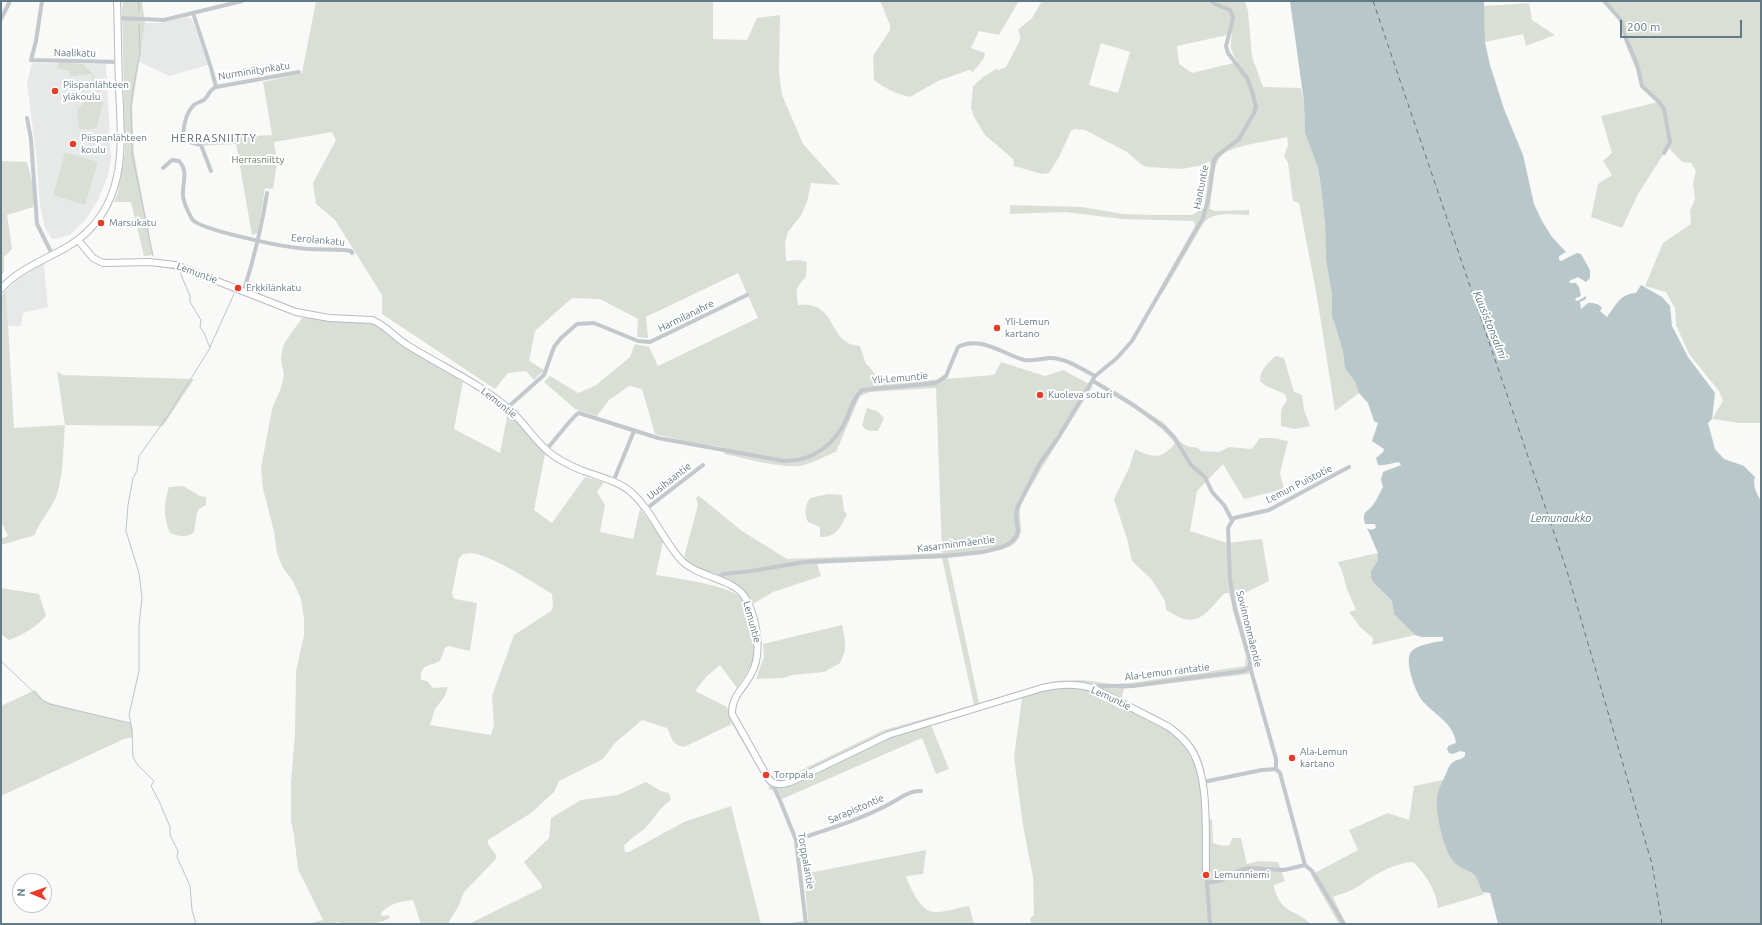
<!DOCTYPE html>
<meta charset="utf-8">
<style>
body{margin:0}
#map{position:relative;width:1762px;height:925px;overflow:hidden;background:#f9f9f7;font-family:Ubuntu,sans-serif}
canvas{display:block}
.frame{position:absolute;inset:0;border:2px solid #637983;pointer-events:none}
.north{position:absolute;left:12px;top:873px;width:40px;height:40px;box-sizing:border-box;background:#fff;border:1px solid #c1c9cd;border-radius:50%;rotate:272deg;font-size:11px;font-weight:700;line-height:16px;text-align:center;color:#637983}
.north::after{content:'';display:block;margin:auto;width:14px;height:18px;background:#e93b27;clip-path:polygon(50% 0,100% 100%,50% 72%,0 100%)}
.scale{position:absolute;left:1620px;top:20px;width:122px;height:18px;box-sizing:border-box;border:2px solid #637983;border-top:0;padding-left:5px;font-size:12px;line-height:14px;white-space:nowrap;color:#637983;-webkit-text-stroke:3px #fff;paint-order:stroke}
</style>
<div id="map">
<canvas width="1762" height="925"></canvas>
<div class="frame"></div>
<div class="north">N</div>
<div class="scale">200 m</div>
</div>
<script>
const ctx = document.querySelector('canvas').getContext('2d');
ctx.lineJoin = 'round';
function fillPath(path, color) { ctx.fillStyle = color; ctx.fill(path, 'evenodd'); }
function stroke(path, color, width, dash) { ctx.strokeStyle = color; ctx.lineWidth = width; ctx.lineCap = dash ? 'butt' : 'round'; ctx.setLineDash(dash || []); ctx.stroke(path); }
function write(font, color, halo, rows, align = 'center') {
  ctx.font = font + ' Ubuntu,sans-serif'; ctx.lineWidth = 4; ctx.setLineDash([]); ctx.textBaseline = 'middle'; ctx.strokeStyle = halo; ctx.fillStyle = color; for (const [text, x, y, turn = 0] of rows) {
    ctx.save(); ctx.translate(x, y); ctx.rotate((+turn || 0) * Math.PI / 180); ctx.textAlign = isNaN(turn) ? turn : align; if (halo) ctx.strokeText(text, 0, 0); ctx.fillText(text, 0, 0); ctx.restore();
  }
}
fillPath(new Path2D(`
 M188 17 192 19 208 65 169 76 138 61 145 23H159Z
 M32 63 106 64 111 159 108 176 98 200 86 219 70 235 55 239H52L45 228 40 206 37 162 27 83Z
 M45 262 44 268 48 307 23 313 21 326H8L6 291 18 279Z`), '#e7e9e8');
fillPath(new Path2D(`
 M123 1H142L145 23 132 107 134 154 153 255 144 256 131 202H114L118 193 125 152 122 9Z
 M316 1H713V39L747 40 757 18 780 15 779 72 782 95 803 144 840 185 811 183 807 202 801 215 788 232 785 242 786 261 799 260 807 262 806 277C795 288 796 289 798 305 833 301 828 331 848 343 851 345 856 345 860 346L866 364 870 367 881 384 994 375 1001 362 1045 376 1063 370 1093 386C1069 425 1044 462 1022 503 1015 518 1028 530 1015 543 1005 553 963 556 948 558L979 703 1055 681 1083 680 1113 684 1131 683 1245 666 1246 657 1229 593H1225C1213 604 1203 624 1184 619 1178 617 1172 613 1166 610L1165 601 1152 580 1132 561 1127 539 1114 499 1129 468 1135 449C1153 458 1162 460 1175 443 1158 422 1134 409 1112 394L1114 390 1164 423 1180 442 1187 446 1198 448 1201 451 1219 452 1229 447 1252 449 1260 438H1273L1288 441 1280 473 1284 489 1244 499 1223 464 1197 491 1190 531 1227 543 1262 539 1269 581 1235 598 1252 660 1257 665 1248 674 1124 689 1122 696 1126 701C1155 715 1192 728 1202 762 1208 780 1207 801 1208 820L1212 819 1213 843 1223 846 1230 845 1232 838H1241L1247 864 1259 861 1278 862 1285 881 1274 885V888C1276 893 1278 899 1281 903 1288 913 1303 914 1310 924H1031L1030 918 1034 915 1033 877 1023 826 1014 757 1022 698 931 725 949 769 936 774 922 738 782 799 777 789 769 790V786L732 724 684 747C672 745 672 738 667 728L642 720 615 743 603 759 559 781 554 792 531 813 488 840V844L496 855V859L464 892 459 905 448 924H421L413 900C400 902 390 903 381 913L382 916 388 915 390 917C384 925 355 924 342 924L339 922 329 924H307L323 920 298 869 294 835 291 821V783L295 732 296 671 304 635V618L301 599 293 581 283 568 277 553 274 531 263 489 261 468 272 409 281 388 284 375 281 360 282 350 285 342 302 318 373 324 381 328 463 382 454 429 500 453 508 412 545 454 534 510 552 523 585 477 604 482 597 492 605 505 600 532 633 539 640 509 656 529 663 541 656 575C674 578 730 585 741 598 747 605 749 617 751 626 758 658 754 662 737 688L720 665 707 676 695 691 727 707 732 724 737 719 771 776 778 780 785 778 884 730 974 705 942 558 817 564 821 576 773 592 753 604C740 575 701 580 684 557L698 505 696 498 699 496 742 531 787 559 942 553 936 388 870 392 860 396 836 452C825 456 815 462 804 465 785 470 744 458 724 454L723 447 693 443 655 434 642 389 629 386 609 400 597 416 575 409 544 382 550 376 578 393 595 386 630 357 635 344 649 347 658 366 758 318 738 273 646 317 648 338 637 337 638 319 600 299 572 298 535 331 529 361 544 370 534 380 526 371 508 373 495 389 382 314V295L335 220 316 204 313 183 336 140 332 132 274 142 277 163 273 189 265 188 258 233 252 235 236 144 196 146V139L272 135 263 82 302 73ZM470 553C490 554 534 583 552 594L553 607 551 611 514 635 492 696 494 725 491 735 430 725 435 709 445 696 448 687 433 688 427 681 421 680C420 664 428 667 440 661L445 648 448 646 470 651 477 603 455 599 453 597 452 593 459 558 463 554Z
 M880 1H1019L999 35 979 31 971 48 985 53 984 58 973 72 969 70 938 81 910 97C896 94 886 89 874 80L873 56 890 30V25Z
 M1042 1H1245L1248 11 1252 57 1263 87 1301 88 1304 102 1305 133 1318 168 1321 187 1325 224 1326 260 1332 295 1334 324 1343 352 1344 361 1350 375 1355 382 1359 393 1335 411 1317 297 1299 203 1293 201 1288 163 1284 156 1288 145 1287 137C1273 141 1232 145 1222 155 1212 164 1211 195 1210 209L1215 211 1249 210V215C1234 215 1215 211 1204 222L1162 294 1158 292 1195 226 1194 221 1122 219 1066 212 1010 214V205L1082 207 1123 214 1154 215H1192L1204 208 1210 161 1203 165 1182 169 1148 167 1142 165 1127 152 1085 130 1074 129 1071 131 1059 157 1049 173 1042 174 1014 166 1013 159 985 135 974 117 971 108 973 86 983 77 996 69 999 70 1006 67 1020 40V35L1018 30 1032 18ZM1232 34C1230 48 1230 50 1238 62L1192 73 1179 64 1177 46ZM1101 43 1130 52 1118 93 1089 85Z
 M1604 1H1761V423H1740L1712 419 1723 401 1719 391 1689 354 1676 325 1675 308 1666 292 1645 286 1663 243 1691 224 1690 211 1695 199 1693 183 1696 171 1691 163 1682 162 1668 147 1638 194 1622 228 1591 217 1598 184 1612 175 1603 161 1612 153 1601 116 1658 102 1645 89 1638 67H1635L1624 40 1626 39 1623 25Z
 M1529 3 1532 20 1555 35 1526 46 1523 34 1485 42 1484 6Z
 M59 62 83 64 93 74 94 84 91 85V83H93L91 74H88L87 76 79 74V76H70L69 71 57 68Z
 M93 93 103 103 97 126 94 129H79L77 110Z
 M65 152 98 162 85 205 53 195Z
 M1 161 27 162 35 193 33 207 7 215 12 249 4 257V272L1 276Z
 M6 291 14 428 65 425 57 371 62 375 194 379 163 426 65 425C63 449 64 475 56 497 52 508 36 527 35 535L1 545V539L8 536 1 521V296Z
 M1276 356 1284 358 1294 392 1302 395 1304 410 1310 426 1295 429 1281 426V410L1287 400 1285 394 1266 386 1260 381C1260 370 1268 362 1276 356Z
 M867 408 877 411 884 418 878 431C870 431 866 432 862 425Z
 M183 486 200 496 206 497V505L199 509 197 513 194 532C186 539 179 536 170 533 163 518 164 502 169 487Z
 M828 494 842 495 844 511 847 514C841 527 836 538 820 537V527L808 522C804 514 805 505 810 498Z
 M1378 553V560L1371 571 1380 589 1392 601 1394 614 1415 635 1372 645 1373 638 1360 627 1349 612 1356 610 1347 589 1342 571 1338 562Z
 M1 588 39 594 46 616C35 628 24 634 9 640L1 634Z
 M842 625 845 640V651L840 663 824 672 792 675 783 678 756 679 764 657 763 644Z
 M35 690 43 700 50 703 132 724 133 737 124 739 1 796V706Z
 M1443 780C1441 786 1438 791 1437 797 1436 812 1445 855 1457 864 1473 878 1474 867 1482 892L1485 894 1438 908C1437 892 1425 873 1413 862 1394 863 1374 875 1359 886 1351 891 1342 894 1333 897L1346 924H1339L1311 875 1358 850 1349 830 1388 813 1409 820 1414 786Z
 M646 782 661 791 669 793 671 800C659 807 653 821 643 830 636 835 630 839 624 846L625 852H629L684 822 731 806 761 924H469L542 888 541 884 524 862 549 838 551 818 581 800 618 795Z
 M926 850 923 874 906 876C910 887 920 911 934 912 943 913 960 907 969 906L974 924H784L808 920 804 874Z`), '#dadfd6');
fillPath(new Path2D(`
 M1290 1H1484L1485 42 1490 65 1504 109 1523 155 1534 204 1542 221 1552 237 1566 252 1559 256V260L1561 261 1577 253 1581 254 1590 270V278L1586 282 1578 277 1569 281 1570 283H1576L1579 287 1581 296 1576 298 1575 300 1578 301 1586 296V299L1580 302 1581 309 1588 303C1594 303 1598 303 1602 308L1600 311 1607 317C1616 305 1620 294 1636 293L1641 285 1662 297 1670 306 1672 326 1688 357 1715 393 1712 419 1708 423 1715 449 1724 459 1744 466 1755 477C1752 485 1757 494 1761 501V924H1498L1490 893 1482 892C1474 867 1473 877 1456 864 1444 854 1435 812 1437 797 1438 789 1442 783 1445 776 1447 772 1448 766 1452 763 1456 759 1462 760 1465 756V752L1460 751 1453 754 1449 753 1447 749 1448 746 1456 743C1454 722 1432 714 1421 699 1415 690 1404 661 1411 652 1416 645 1435 642 1443 641V637H1422L1415 635 1394 614 1392 601 1374 583 1371 577V571L1378 560V553L1367 528 1371 530 1376 528 1375 524H1365C1362 510 1366 514 1373 505 1377 500 1380 492 1383 487L1381 480 1383 472 1401 465 1399 462C1392 463 1383 466 1378 465L1376 458 1383 452 1384 449 1372 441 1378 423 1374 421 1368 403 1359 393 1355 382 1345 368 1343 352 1332 316V295L1326 260 1325 224 1321 187 1318 168 1305 133 1304 102Z`), '#b8c7ca');
stroke(new Path2D(`
 M139 12V1
 M139 24 140 53 133 89 131 107 132 154 153 256
 M166 267 179 270 190 296V302L201 320 200 327 204 333 210 348 167 417 139 456 137 471 133 478 128 505 126 531 139 573 142 598 139 625V671L129 715 132 730 133 757 137 764 154 781 151 786 159 801 170 827V835L178 851 177 857 190 886 192 910 196 924
 M210 347 234 294
 M1 661 42 700 49 704 130 723`), '#b8c7ca', 1);
stroke(new Path2D(`
 M1373 1 1567 571 1652 864 1662 924`), '#5e787c', 1, [5, 4]);
const secondary = new Path2D(`
 M78 240 93 258 103 263 149 262 176 265 296 312 329 318 372 320C386 325 393 336 406 344 440 366 480 383 510 410 526 424 536 444 554 456 565 463 577 469 589 473 604 478 620 482 632 493 653 512 663 541 682 561 699 578 735 578 746 599 757 619 763 654 751 674 744 688 731 697 732 714L768 778C774 786 782 785 791 782L888 735 1042 688C1061 684 1076 683 1095 689L1169 727C1177 733 1185 740 1191 749 1210 778 1205 835 1206 870
 M1 289C25 262 62 256 87 232 128 193 121 138 119 86 118 58 118 29 117 1`);
stroke(secondary, '#b4bcc0', 8);
stroke(new Path2D(`
 M42 1 36 41 31 60 119 62
 M1604 1 1621 20 1626 39 1637 64 1642 86 1659 102 1664 109 1670 142 1664 153
 M193 13 211 68 216 87 299 72
 M118 18 164 20 242 1
 M1 19 10 1
 M27 118 31 139 37 224 52 254
 M163 168 172 160 179 161C189 172 182 183 183 196 184 203 188 212 192 219 199 230 281 246 298 248 313 250 328 249 344 250L351 251 352 253
 M211 171 201 145 185 141C181 131 186 112 194 105 197 102 202 102 205 99 209 95 209 90 216 87
 M244 290C254 258 262 226 267 193
 M1093 381 1132 404 1164 427 1174 437 1191 465 1205 477 1212 492 1224 505 1232 520
 M507 408 544 375 554 347 561 338 577 324 594 323 638 341 650 342 747 295
 M546 450C553 443 574 414 579 413L658 438 784 461C813 462 836 443 847 418 851 408 854 397 862 390L936 383 946 376 958 347C980 335 1003 354 1024 360 1033 361 1040 359 1049 358 1065 357 1081 369 1095 376
 M613 482 634 431
 M646 509 703 465
 M714 578 724 574 751 571 804 562 944 556 983 552 1002 547 1010 543 1016 537 1018 531 1016 515 1017 508 1040 463 1058 438 1095 376 1117 358 1132 341 1203 218 1209 196 1214 160 1218 155 1239 139 1254 113 1256 107 1252 91 1247 78 1228 53 1226 46 1232 23 1233 17 1230 10 1215 4 1212 1
 M1087 686H1132L1244 671 1250 667
 M771 781 779 798 796 840 806 924
 M1203 782 1262 770 1276 769
 M796 840C829 829 863 819 893 802 902 797 911 790 921 791
 M1305 865 1280 773 1276 769V759L1250 667V660L1235 610 1230 579 1228 528 1234 518 1269 510 1349 467
 M1206 870 1210 924
 M1207 883 1222 880 1238 871 1248 868 1284 870 1305 865 1312 871 1344 924`), '#c2c8cb', 4);
stroke(secondary, '#fff', 6);
for (const [x, y, r, color] of [
 [55,91,4,"#e93b27"],
 [73,144,4,"#e93b27"],
 [101,223,4,"#e93b27"],
 [238,288,4,"#e93b27"],
 [997,328,4,"#e93b27"],
 [1040,395,4,"#e93b27"],
 [1292,758,4,"#e93b27"],
 [766,775,4,"#e93b27"],
 [1206,875,4,"#e93b27"]
]) { const dot = new Path2D(); dot.arc(x, y, r, 0, 2 * Math.PI); ctx.fillStyle = color; ctx.fill(dot); stroke(dot, '#fff', 1.5); }
write('10px', '#637983', '#fff', [
 ["Naalikatu",75,53,1],
 ["Nurminiitynkatu",254,71,-9],
 ["Hantuntie",1201,187,-79],
 ["Eerolankatu",318,240,5],
 ["Lemuntie",197,273,20],
 ["Harmilanahre",686,316,-26],
 ["Yli-Lemuntie",900,378,-5],
 ["Lemuntie",499,403,38],
 ["Uusihaantie",669,481,-38],
 ["Lemun Puistotie",1299,484,-27],
 ["Kasarminmäentie",956,544,-7],
 ["Lemuntie",752,622,75],
 ["Sovinnonmäentie",1249,629,76],
 ["Ala-Lemun rantatie",1167,672,-7],
 ["Lemuntie",1111,698,25],
 ["Sarapistontie",856,809,-23],
 ["Torppalantie",806,861,80]
]);
write('10px', '#637983', '#fff', [
 ["Piispanlähteen",63,85],
 ["yläkoulu",63,97],
 ["Piispanlähteen",81,138],
 ["koulu",81,150],
 ["Marsukatu",109,223],
 ["Erkkilänkatu",246,288],
 ["Yli-Lemun",1005,322],
 ["kartano",1005,334],
 ["Kuoleva soturi",1048,395],
 ["Ala-Lemun",1300,752],
 ["kartano",1300,764],
 ["Torppala",774,775],
 ["Lemunniemi",1214,875]
], 'left');
write('10px', '#6a7a63', '#fff', [
 ["Herrasniitty",258,160]
]);
ctx.letterSpacing = '1px';
write('11px', '#56666e', '#fff', [
 ["HERRASNIITTY",214,138]
]);
ctx.letterSpacing = '0px';
write('italic 11px', '#5e787c', '#fff', [
 ["Kuusistonsalmi",1490,325,68],
 ["Lemunaukko",1561,518]
]);
</script>
